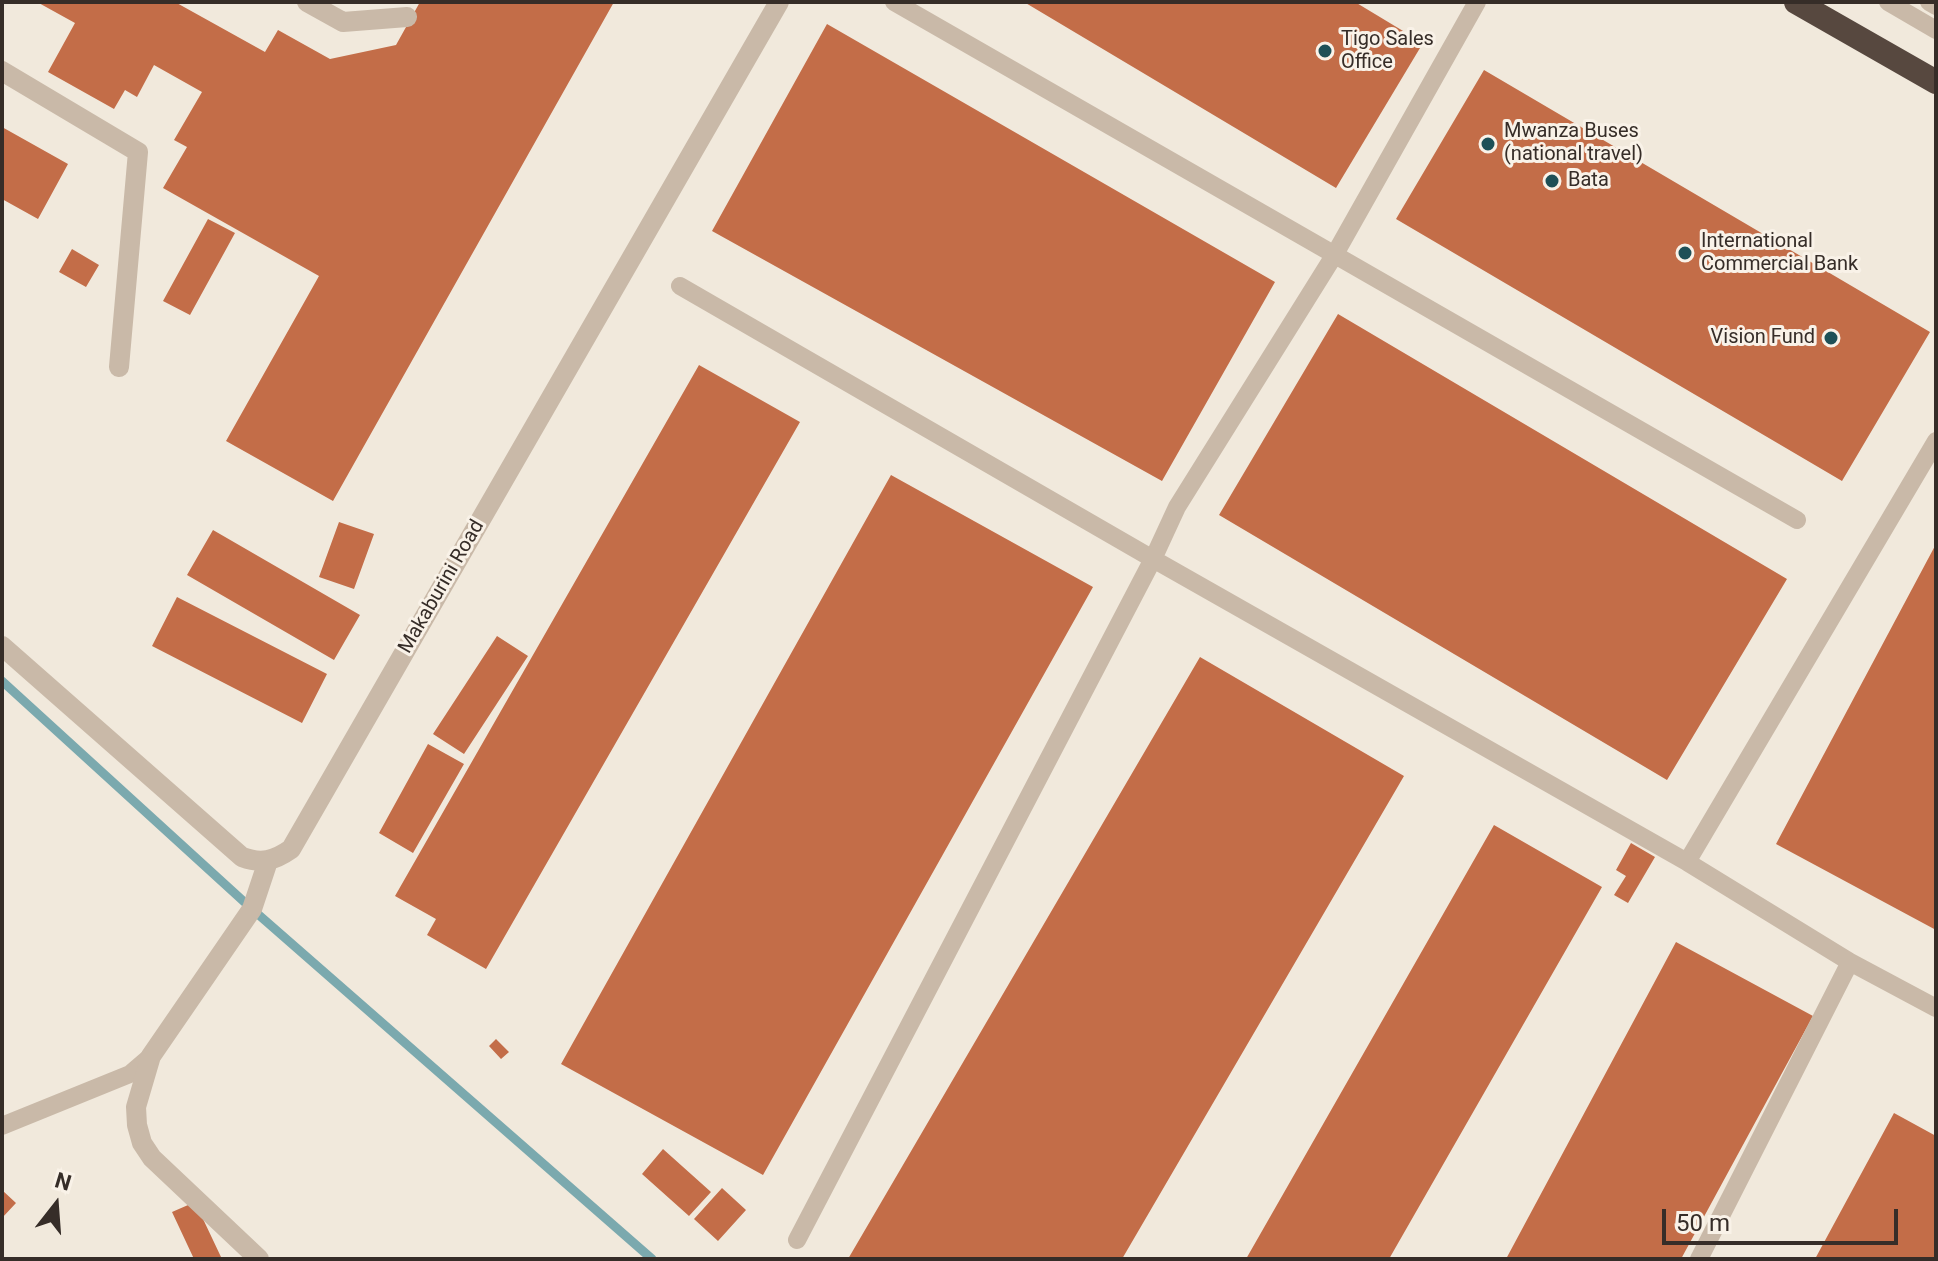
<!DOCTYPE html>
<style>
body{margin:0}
#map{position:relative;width:1938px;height:1261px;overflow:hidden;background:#f1e9dc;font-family:Roboto,sans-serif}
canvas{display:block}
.frame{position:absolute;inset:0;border:4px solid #362d28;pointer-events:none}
.north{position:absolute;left:16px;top:1165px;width:80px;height:80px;-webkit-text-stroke:6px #f9f2e8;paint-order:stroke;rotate:17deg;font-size:22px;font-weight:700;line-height:32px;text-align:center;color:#362d28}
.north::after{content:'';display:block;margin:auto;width:28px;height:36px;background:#362d28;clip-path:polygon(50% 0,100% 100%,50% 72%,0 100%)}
.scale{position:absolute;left:1662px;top:1209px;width:236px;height:36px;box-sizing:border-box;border:4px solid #362d28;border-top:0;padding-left:10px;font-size:24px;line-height:28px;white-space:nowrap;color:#362d28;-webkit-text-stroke:6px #f9f2e8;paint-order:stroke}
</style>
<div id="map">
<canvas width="1938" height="1261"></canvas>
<div class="frame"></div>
<div class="north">N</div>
<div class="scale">50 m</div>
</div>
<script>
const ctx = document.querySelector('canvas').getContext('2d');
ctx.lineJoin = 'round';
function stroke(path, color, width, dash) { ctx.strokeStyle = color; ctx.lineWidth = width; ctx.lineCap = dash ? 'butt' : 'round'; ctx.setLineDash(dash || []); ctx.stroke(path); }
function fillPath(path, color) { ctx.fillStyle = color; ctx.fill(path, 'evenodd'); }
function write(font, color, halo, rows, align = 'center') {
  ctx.font = font + ' Roboto,sans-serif'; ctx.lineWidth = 6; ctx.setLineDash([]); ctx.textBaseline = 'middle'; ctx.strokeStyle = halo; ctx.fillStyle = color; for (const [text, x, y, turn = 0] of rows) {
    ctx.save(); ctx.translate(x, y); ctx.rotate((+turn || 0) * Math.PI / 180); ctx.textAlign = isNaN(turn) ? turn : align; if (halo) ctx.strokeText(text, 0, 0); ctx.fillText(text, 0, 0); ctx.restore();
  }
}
stroke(new Path2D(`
 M2 681 252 909 652 1259`), '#7ba9ae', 9);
fillPath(new Path2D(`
 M37 2H175L265 52 278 30 330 59 396 45 420 2H614L333 501 226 441 319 276 163 188 187 147 174 140 202 92 154 65 137 97 125 90 114 109 48 72 75 23Z
 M1024 2H1355L1423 43 1336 188Z
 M827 24 1275 282 1162 481 712 231Z
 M1484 70 1930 332 1842 481 1396 219Z
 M2 127 68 164 38 219 2 199Z
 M208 219 235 233 190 315 163 301Z
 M72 249 99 265 86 287 59 272Z
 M1338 314 1787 579 1667 780 1219 515Z
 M699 365 800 422 486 969 427 935 436 919 395 896Z
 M891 475 1093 587 763 1175 561 1064Z
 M339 522 374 534 354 589 319 577Z
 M213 530 360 615 334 660 187 575Z
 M1936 544V930L1776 844Z
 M177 597 327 674 302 723 152 646Z
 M497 636 528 656 464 754 433 734Z
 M1200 657 1404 776 1122 1259H848Z
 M428 744 464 764 413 853 379 833Z
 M1494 825 1602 887 1389 1259H1246Z
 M1631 843 1655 857 1628 903 1614 895 1626 876 1616 870Z
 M1676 942 1813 1016 1681 1259H1506Z
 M496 1039 509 1052 501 1059 489 1046Z
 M1894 1113 1936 1136V1259H1815Z
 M663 1149 711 1192 689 1216 642 1174Z
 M722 1188 746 1210 718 1241 694 1219Z
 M2 1190 16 1203 2 1218Z
 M195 1202 221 1257 217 1259H194L172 1212Z`), '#c36d48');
stroke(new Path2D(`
 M894 2 1797 520
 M1888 2 1936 30
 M1929 2 1936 6
 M680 286 1153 559 1687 862 1850 962 1936 1008
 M1687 862 1936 441
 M2 1126 130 1074 151 1056
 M797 1240 1153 559 1177 507 1335 254 1477 2
 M1699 1259 1850 962`), '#c9b9a8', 18);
stroke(new Path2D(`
 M307 2 343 22 407 17
 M2 71 138 152 119 367
 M2 646 242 857C261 864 274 861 291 849L779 2
 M259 1259 152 1158 142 1143 137 1125 136 1107 151 1056 252 909 268 861`), '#c9b9a8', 20);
stroke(new Path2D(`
 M1796 2 1936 82`), '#57483f', 24);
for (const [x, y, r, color] of [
 [1325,51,8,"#1e5057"],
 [1488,144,8,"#1e5057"],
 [1552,181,8,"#1e5057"],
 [1685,253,8,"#1e5057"],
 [1831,338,8,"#1e5057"]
]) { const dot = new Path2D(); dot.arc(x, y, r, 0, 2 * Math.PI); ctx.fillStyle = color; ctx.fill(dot); stroke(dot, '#f9f2e8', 3); }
write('20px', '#362d28', '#f9f2e8', [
 ["Tigo Sales",1341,40],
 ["Office",1341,63],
 ["Mwanza Buses",1504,132],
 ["(national travel)",1504,155],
 ["Bata",1568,181],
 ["International",1701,242],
 ["Commercial Bank",1701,265],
 ["Vision Fund",1815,338,"right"]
], 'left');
write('20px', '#362d28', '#f9f2e8', [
 ["Makaburini Road",442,587,-60]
]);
</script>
